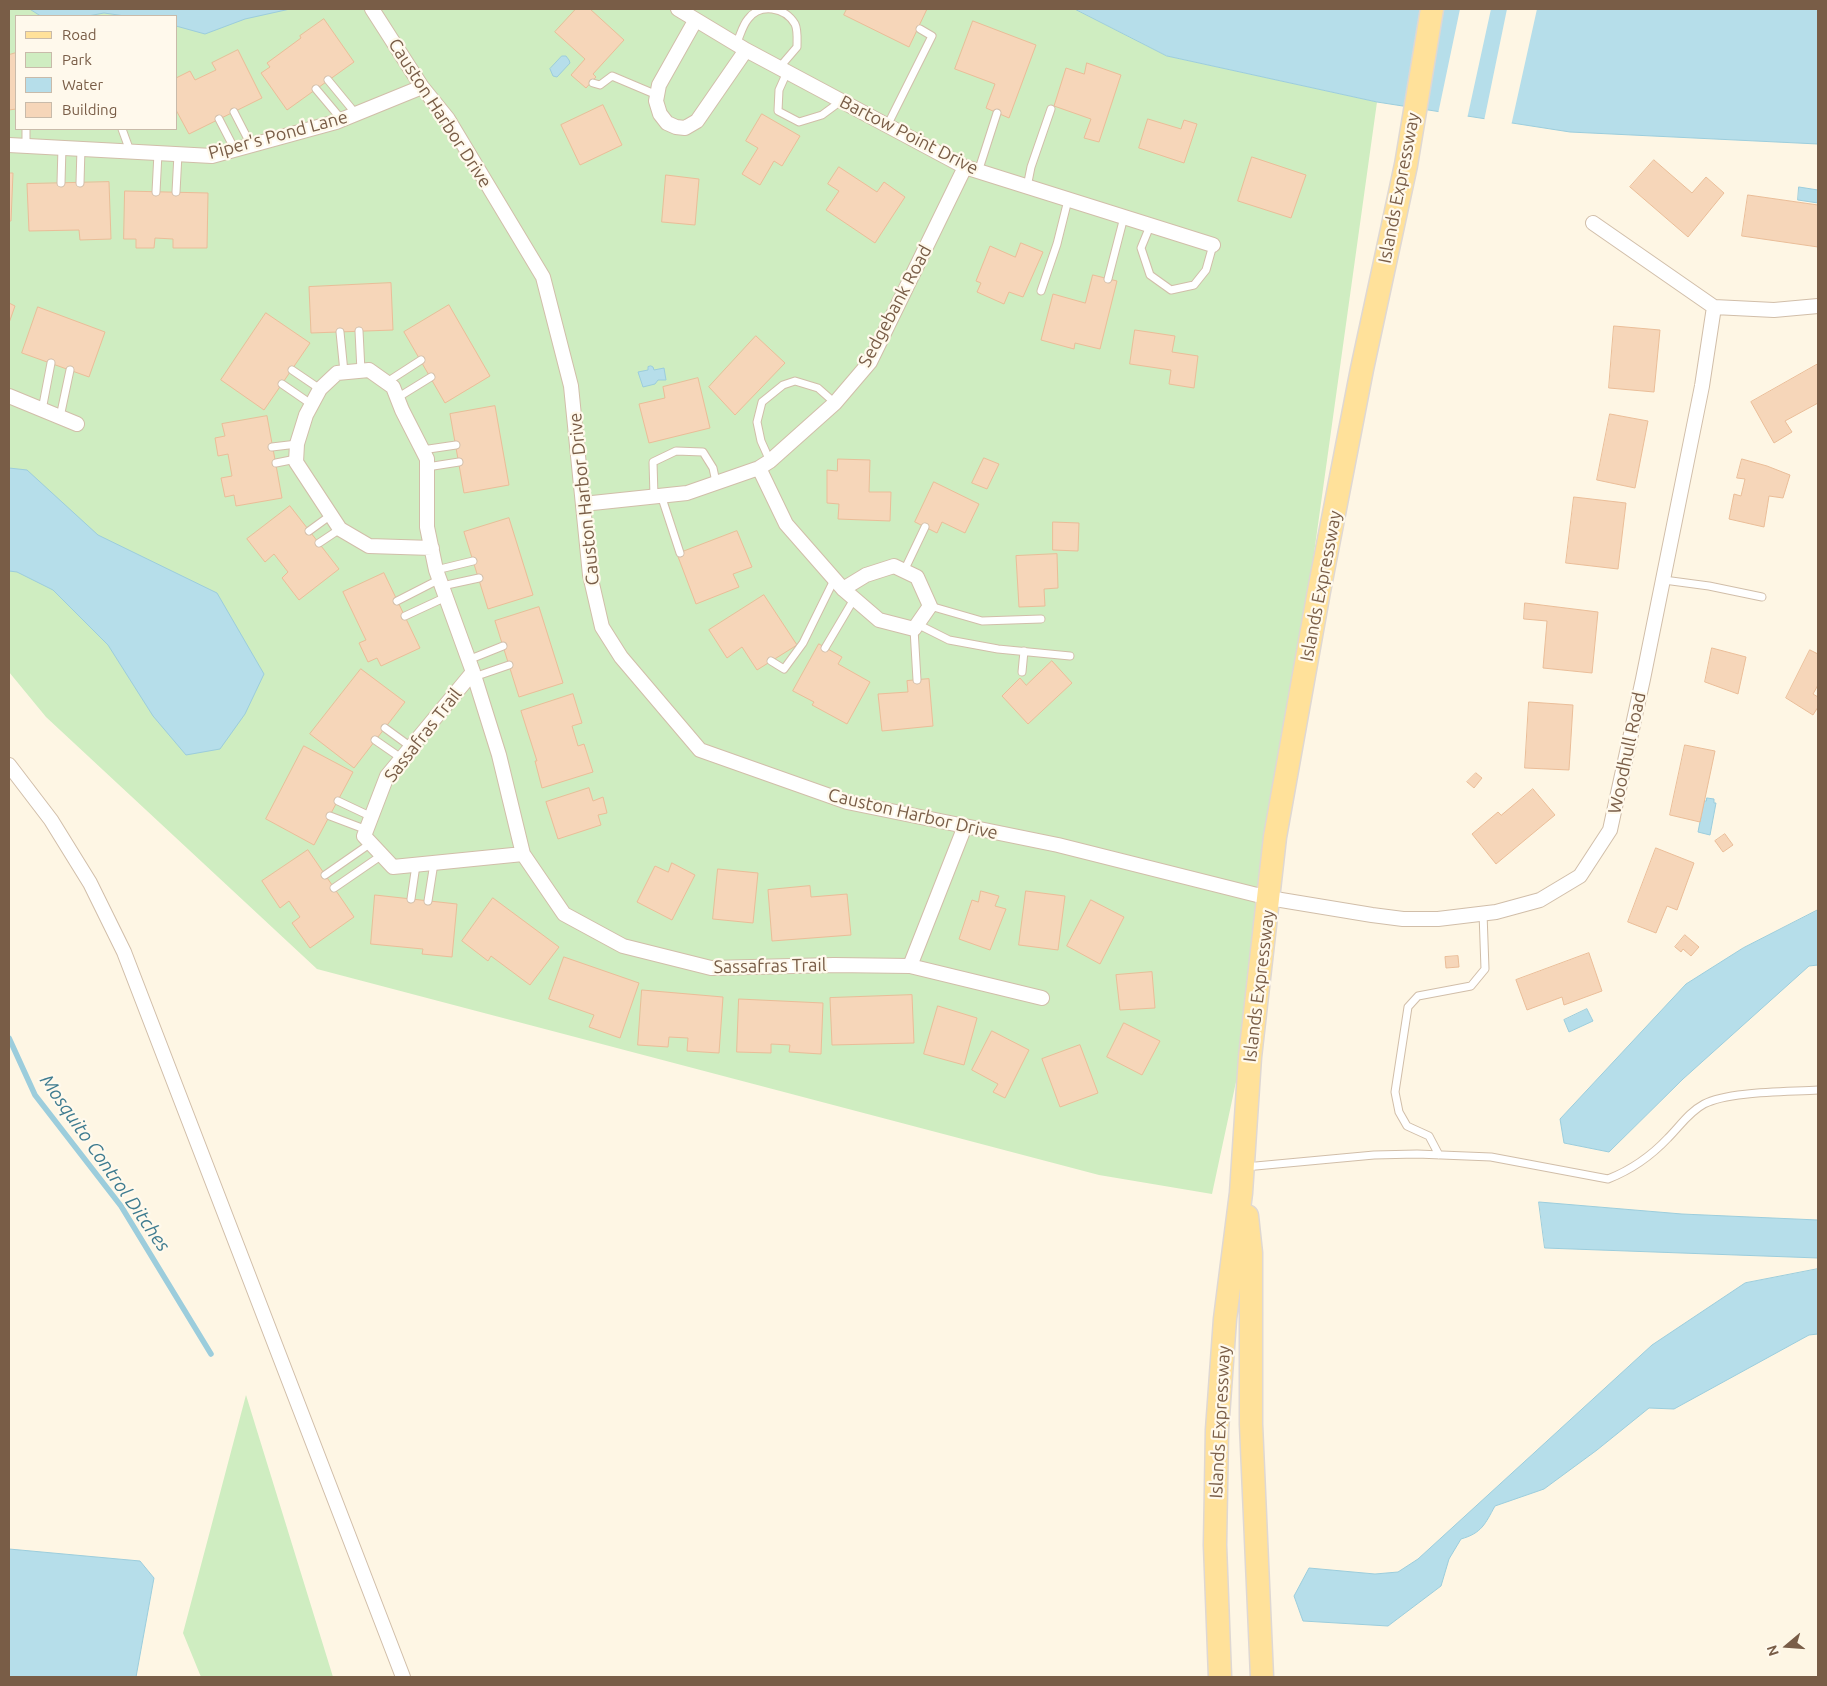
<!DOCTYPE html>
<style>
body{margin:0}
#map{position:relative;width:1827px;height:1686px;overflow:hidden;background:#fef6e4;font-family:Ubuntu,sans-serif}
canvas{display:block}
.frame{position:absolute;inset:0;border:10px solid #795d47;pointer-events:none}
.legend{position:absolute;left:15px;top:15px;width:162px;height:115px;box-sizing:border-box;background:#fff9ec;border:1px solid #c9bbaa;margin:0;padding:6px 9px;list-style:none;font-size:15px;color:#795d47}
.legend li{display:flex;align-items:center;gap:10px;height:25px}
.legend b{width:25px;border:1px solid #c9bbaa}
.north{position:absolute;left:1762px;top:1621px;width:50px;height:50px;-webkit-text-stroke:4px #fff9ec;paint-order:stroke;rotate:252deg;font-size:14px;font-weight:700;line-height:20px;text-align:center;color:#795d47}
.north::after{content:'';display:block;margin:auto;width:18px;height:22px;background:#795d47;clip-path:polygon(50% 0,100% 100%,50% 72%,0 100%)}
</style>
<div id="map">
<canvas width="1827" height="1686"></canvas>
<div class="frame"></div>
<ul class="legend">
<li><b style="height:6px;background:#ffe19a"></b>Road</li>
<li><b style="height:14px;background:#cfedc1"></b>Park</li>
<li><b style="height:14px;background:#b6deea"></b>Water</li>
<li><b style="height:14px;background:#f6d6b9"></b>Building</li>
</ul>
<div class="north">N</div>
</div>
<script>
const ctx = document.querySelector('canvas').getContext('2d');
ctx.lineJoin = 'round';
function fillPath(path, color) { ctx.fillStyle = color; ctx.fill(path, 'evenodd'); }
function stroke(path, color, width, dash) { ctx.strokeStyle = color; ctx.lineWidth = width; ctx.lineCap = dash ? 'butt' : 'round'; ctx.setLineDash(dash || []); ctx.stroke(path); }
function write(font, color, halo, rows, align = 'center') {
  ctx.font = font + ' Ubuntu,sans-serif'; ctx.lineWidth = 4.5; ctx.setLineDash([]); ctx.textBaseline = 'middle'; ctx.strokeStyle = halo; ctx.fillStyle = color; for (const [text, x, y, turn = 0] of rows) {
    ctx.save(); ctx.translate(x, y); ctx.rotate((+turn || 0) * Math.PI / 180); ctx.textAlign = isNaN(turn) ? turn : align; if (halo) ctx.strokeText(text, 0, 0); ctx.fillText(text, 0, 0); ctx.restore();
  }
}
fillPath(new Path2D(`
 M9 9H1075L1167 56 1377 102 1248 1026 1212 1194 1099 1175 317 969 46 717 9 672ZM16 16H176V129H16Z
 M246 1395 333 1677H201L183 1633Z`), '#cfedc1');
const water = new Path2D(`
 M30 9H290L245 19 205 34 176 26V16H125L104 13 88 16H41Z
 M1075 9H1818V144L1570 132 1377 102 1167 56Z
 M562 56H566L569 60 570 63 557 77 553 76 550 69Z
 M1799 187 1818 190V203L1798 200Z
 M651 366 653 367 654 370 664 368 666 380H658L655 384 643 387 638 372 648 370V367Z
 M9 468 27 470 98 535 217 593 264 674 245 714 220 749 186 755 153 716 108 645 53 590 17 572 9 571Z
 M1707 798 1714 799V803H1716L1710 835 1698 832 1704 801H1706Z
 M1818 910V965L1809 966 1683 1079 1609 1152 1564 1143 1560 1119 1686 984 1743 948Z
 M1587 1009 1593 1021 1569 1032 1564 1020Z
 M1539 1202 1682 1214 1818 1220V1258L1545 1248Z
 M1818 1269V1334L1809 1335 1674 1409 1649 1408 1597 1450 1544 1489 1495 1506C1485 1524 1482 1533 1461 1539L1449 1559 1441 1586 1388 1626 1303 1621 1294 1596 1309 1568 1375 1574 1398 1572 1418 1559 1652 1345 1745 1283Z
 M9 1549 140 1561 154 1578 136 1677H9Z`);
fillPath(water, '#b6deea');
stroke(water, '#9ccddc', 1);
fillPath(new Path2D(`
 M1460 9H1491L1467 119 1438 114Z
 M1507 9H1537L1511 126 1484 121Z`), '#fef6e4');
stroke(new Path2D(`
 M9 1038 35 1095 121 1206 211 1354`), '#9ccddc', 5.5);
const building = new Path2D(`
 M576 9H590L624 40 593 74 596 77 586 88 571 75 585 59 555 32Z
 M847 9H927L909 47 844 15Z
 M324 19 354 62 287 110 261 73 270 67 267 63 301 38 300 36Z
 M973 21 1036 45 1009 118 986 108 995 84 955 69Z
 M238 50 262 98 189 134 176 110V78L190 71 195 80 216 70 212 63Z
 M16 53V109L9 110V55Z
 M1087 63 1121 75 1099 142 1084 138 1091 119 1054 106 1066 68 1084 74Z
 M603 105 622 145 580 165 561 125Z
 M762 114 800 136 782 166 774 161 760 185 742 174 758 148 746 141Z
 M1148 119 1181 129 1184 120 1197 124 1184 163 1139 148Z
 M1252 157 1306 175 1291 218 1238 201Z
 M1654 160 1692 193 1706 177 1724 193 1688 237 1630 187Z
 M839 167 877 192 884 182 905 197 875 243 826 210 839 191 828 184Z
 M9 173H13L11 221H9Z
 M666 175 699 179 695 225 662 222Z
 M109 182 111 239 80 240 79 230 29 231 27 184Z
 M125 191 208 193 207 248H173V239L155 238 154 248H136V239H124Z
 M1748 195 1818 205V247L1742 236Z
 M1021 243 1043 252 1023 297 1009 292 1004 304 977 292 981 283 976 281 990 246 1015 257Z
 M1093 275 1117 281 1100 349 1075 343 1074 349 1041 340 1053 294 1085 303Z
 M391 283 393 330 311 333 309 287Z
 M9 303 15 306 9 323Z
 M449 305 490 376 445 403 404 332Z
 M38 307 105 332 89 377 22 353Z
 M266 313 310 343 264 410 221 380Z
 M1614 326 1660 330 1654 392 1609 388Z
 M1135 330 1175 336 1172 352 1198 356 1194 388 1169 384 1171 370 1130 364Z
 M756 336 785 363 735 415 709 387Z
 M1818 364V403L1785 421 1792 432 1774 443 1751 402Z
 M698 378 710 428 649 443 639 404 665 398 663 387Z
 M495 406 509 485 464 493 450 414Z
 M1610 414 1648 421 1635 488 1597 480Z
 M267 416 282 498 236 506 234 495 225 497 221 478 232 476 228 454 218 456 215 438 225 436 222 424Z
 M984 458 999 464 987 489 972 483Z
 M838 459 870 460 869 492H891L890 521 838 519 839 504 827 503V470L837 471Z
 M1742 459 1767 466 1790 475 1783 498 1769 496 1764 527 1729 519 1734 494 1741 496 1745 479 1737 478Z
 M934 482 979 504 965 533 942 522 937 533 915 522Z
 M1574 497 1626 503 1618 569 1566 563Z
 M290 506 339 569 299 600 282 578 288 572 274 554 265 562 247 539Z
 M509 518 533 595 488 609 464 532Z
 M1053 522 1079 523 1078 551 1053 550Z
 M737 531 752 567 733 574 739 587 696 604 677 554Z
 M1057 554 1058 588 1044 589 1045 606 1019 607 1016 556Z
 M384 573 420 648 381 666 377 658 368 662 359 643 366 640 343 592Z
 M764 595 797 645 757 670 742 647 727 658 709 630Z
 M1525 603 1598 612 1592 673 1543 668 1547 621 1524 619Z
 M539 607 563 683 519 697 495 621Z
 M819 644 842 657 838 664 870 682 847 724 812 705 814 702 793 691Z
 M1712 648 1746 657 1738 694 1705 682Z
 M1810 650 1818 654V685L1813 694 1818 697V707L1813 715 1786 698Z
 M1052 661 1072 683 1028 724 1002 696 1020 678 1026 685Z
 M361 669 405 702 354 768 310 734Z
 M929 679 933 726 882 731 878 694 908 692 907 681Z
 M573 694 582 723 572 726 578 746 584 744 593 772 542 788 535 761H537L521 711Z
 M1529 702 1573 705 1569 770 1525 768Z
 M1685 745 1715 751 1700 822 1670 815Z
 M304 746 353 772 314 845 266 819Z
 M1476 773 1482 778 1474 788 1467 782Z
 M589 788 593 801 603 797 607 813 598 815 601 825 558 839 546 802Z
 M1533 789 1555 815 1496 864 1472 834 1498 812 1501 815Z
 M1725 834 1733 845 1723 852 1715 841Z
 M1656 848 1694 863 1677 910 1667 906 1656 933 1628 922Z
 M308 850 354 917 310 948 292 923 300 917 289 901 280 908 262 881Z
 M672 863 695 875 672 920 637 902 655 866 668 872Z
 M718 869 758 873 753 923 713 919Z
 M810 886 811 897 847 894 851 935 772 941 768 890Z
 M981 891 999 896 995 906 1006 909 990 950 959 939 972 900 978 902Z
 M1026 891 1065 896 1058 950 1019 945Z
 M375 895 457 904 452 957 422 954 423 949 371 944Z
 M493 898 559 947 530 985 491 956 488 961 462 941Z
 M1091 900 1124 917 1100 964 1067 946Z
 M1685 935 1699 947 1691 956 1683 949 1681 952 1675 947Z
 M1589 953 1602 991 1564 1005 1562 997 1527 1010 1516 980Z
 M1458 956 1459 967 1446 968 1445 957Z
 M564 957 639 983 620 1038 589 1027 594 1015 549 999Z
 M1152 972 1155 1008 1120 1010 1116 975Z
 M642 990 723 997 719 1053 687 1051 688 1038 669 1037 668 1047 638 1045Z
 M912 995 914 1043 832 1045 830 998Z
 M739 999 823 1003 821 1054 789 1052 790 1045 771 1044V1053L737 1052Z
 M938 1006 977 1018 964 1065 924 1054Z
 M1124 1023 1160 1041 1142 1075 1107 1057Z
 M992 1031 1029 1050 1005 1098 993 1092 998 1084 972 1070Z
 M1080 1045 1098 1093 1060 1107 1042 1059Z`);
fillPath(building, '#f6d6b9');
stroke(building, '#eabd98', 1);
const service = new Path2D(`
 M736 44C740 37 742 26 748 19 760 3 785 7 795 24 798 30 797 40 797 47L779 68
 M787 72 779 90 778 111 799 122 822 115 841 101
 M328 80 356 114
 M593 83 600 85 612 76 657 95
 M316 89 342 120
 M234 112 251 145
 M219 119 235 150
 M887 126 932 36 920 29
 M26 129V145
 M122 129 130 151
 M978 172 997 113
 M61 183 62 147
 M80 183 81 148
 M1027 187 1031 167 1051 109
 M156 192 158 153
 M176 192 178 154
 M1150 226 1141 248 1150 275 1171 290 1194 285 1206 270 1213 245
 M1108 279 1124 217
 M1041 291 1057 244 1068 200
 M359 331 361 371
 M340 332 344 372
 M292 370 320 389
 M387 382 421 360
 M282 384 311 404
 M397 398 431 377
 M42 410 51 363
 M60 417 70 370
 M272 447 297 444
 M422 450 456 445
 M770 461 761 441 757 422 762 402 783 385 795 381 818 388 835 403
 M276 463 296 459
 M427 467 459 462
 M661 495 680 553
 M654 496 653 462 676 451 703 452 713 468 716 482
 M309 531 331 515
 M319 543 340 529
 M436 570 473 561
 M904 571 925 527
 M1664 580 1709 586 1762 597
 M442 586 479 578
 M397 601 440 579
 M930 606 982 621 1041 619
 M405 616 446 597
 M917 624 949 640 998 649 1070 656
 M914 629 917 680
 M825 648 854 599
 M468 660 503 646
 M771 661 784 669 803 643 834 580
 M1022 672 1024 651
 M474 677 509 665
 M385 728 411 747
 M375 740 401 758
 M338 801 372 817
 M330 816 367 830
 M325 875 371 843
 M334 888 382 855
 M411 899 416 865
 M428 901 434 863
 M1439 1155 1429 1136 1407 1126 1399 1112 1395 1092 1408 1007 1418 996 1471 986 1485 969 1483 913
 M1245 1167 1374 1155 1417 1154 1491 1157 1608 1179C1631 1170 1651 1156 1668 1138 1680 1126 1689 1112 1704 1104 1728 1091 1790 1092 1818 1090`);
const minor = new Path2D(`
 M372 9 422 87 448 119 543 277 571 386 590 575 602 627 621 657 700 750 847 802 1058 845 1269 898 1372 915 1403 919H1438L1496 912 1540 900 1580 876 1610 830 1643 679 1702 386 1714 307
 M678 9 746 50 965 167 1213 245
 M695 21 659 85 656 101 660 114 667 123 676 127 685 128 697 121 746 50
 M9 145 212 156 336 122 422 87
 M1593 223 1714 307 1774 310 1818 306
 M9 396 77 424
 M759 468 786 524 843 589 879 620 914 629 930 606 917 577 894 566 866 575 843 589
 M583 504 687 493 759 468 770 461 835 403 870 362 965 167
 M432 548 369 546 340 529 296 462 297 444 306 415 320 389 337 373 369 370 393 387 402 410 427 459V527L436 570 473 672 499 755 523 854 564 914 623 946 711 968 834 965 910 966 1042 998
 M473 672 387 776 364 836 393 867 523 854
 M9 765 51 820 90 883 124 952 403 1677
 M910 966 965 826`);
const primary = new Path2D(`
 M1247 1216 1251 1253V1424L1262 1677
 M1220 1677 1215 1545 1217 1430 1225 1319 1241 1193 1250 1057 1275 837 1319 591 1362 369 1406 165 1432 9`);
stroke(service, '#d1bea9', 9);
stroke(minor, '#d1bea9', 16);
stroke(primary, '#dfd8d3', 25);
stroke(service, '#fff', 7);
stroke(minor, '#fff', 14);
stroke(primary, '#ffe19a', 22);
write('18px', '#795d47', '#fff9ec', [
 ["Causton Harbor Drive",440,113,57],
 ["Piper's Pond Lane",278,135,-15],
 ["Bartow Point Drive",909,135,27],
 ["Islands Expressway",1399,188,-79],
 ["Sedgebank Road",895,306,-62],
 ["Causton Harbor Drive",584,499,-96],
 ["Islands Expressway",1321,586,-79],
 ["Sassafras Trail",423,735,-52],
 ["Woodhull Road",1627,753,-78],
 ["Causton Harbor Drive",913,814,13],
 ["Sassafras Trail",770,966,-1],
 ["Islands Expressway",1259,986,-83],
 ["Islands Expressway",1220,1422,-87]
]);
write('italic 19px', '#3e7b8f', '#fff9ec', [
 ["Mosquito Control Ditches",105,1163,55]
]);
</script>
